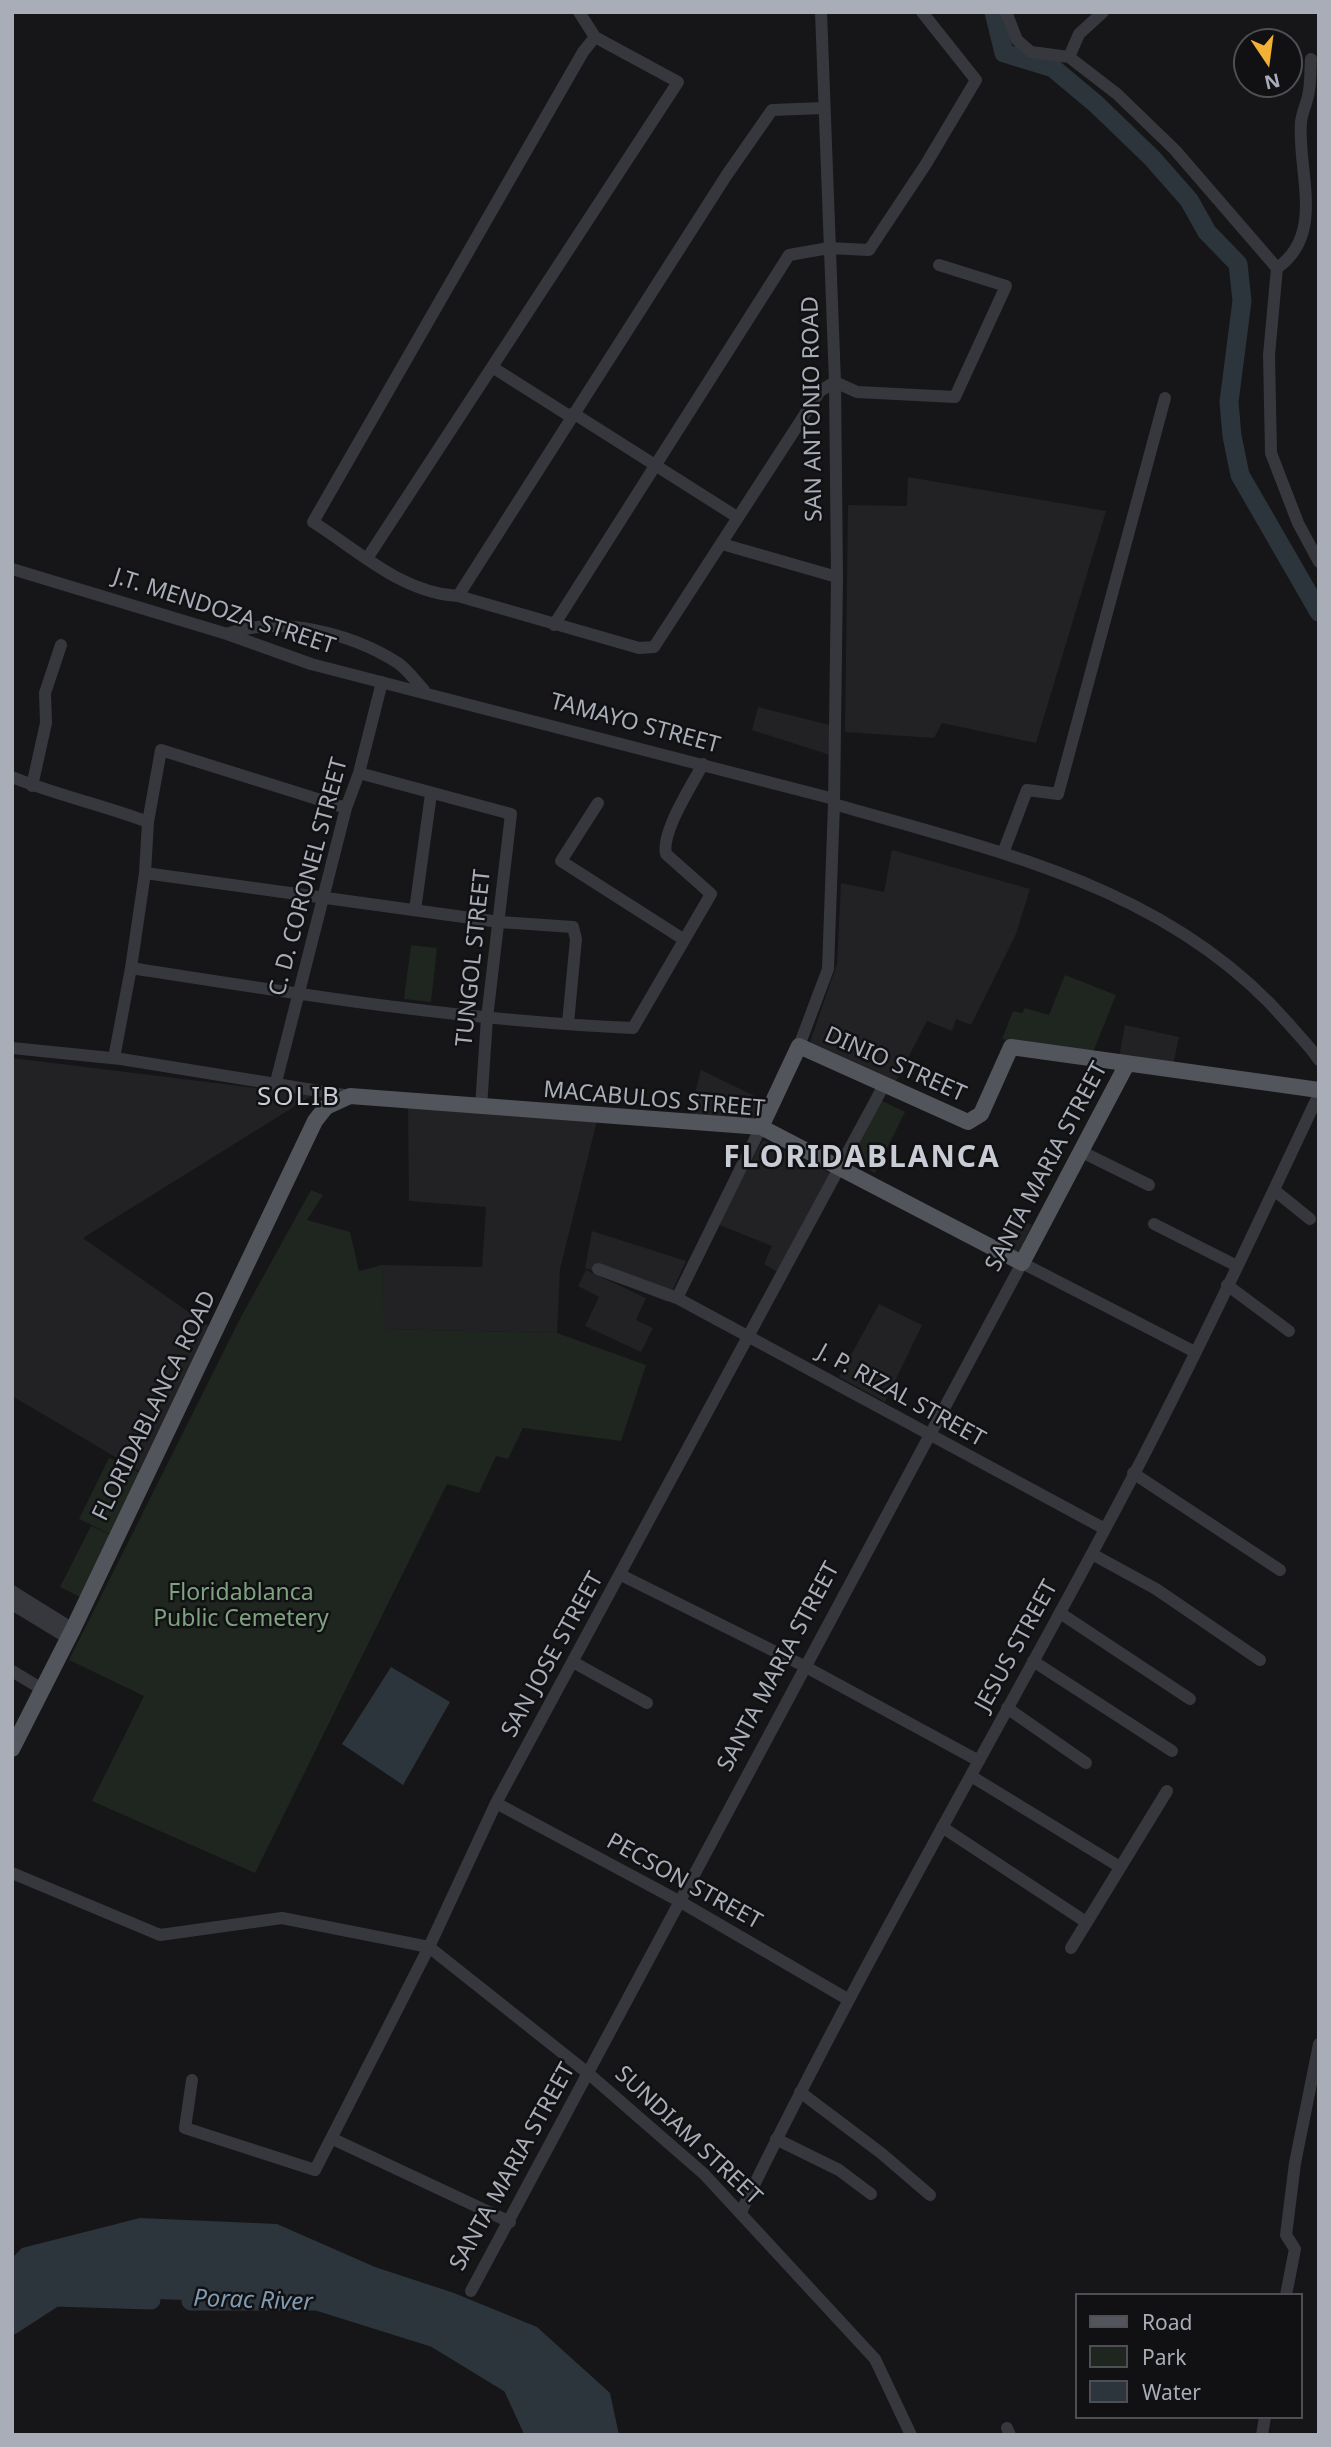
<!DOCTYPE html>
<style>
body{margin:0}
#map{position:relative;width:1331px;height:2447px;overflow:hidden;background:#161618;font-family:"Noto Sans",sans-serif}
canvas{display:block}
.frame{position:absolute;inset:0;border:14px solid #a8adb8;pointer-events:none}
.legend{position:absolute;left:1075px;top:2293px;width:228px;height:126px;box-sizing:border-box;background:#111113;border:2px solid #4d4f55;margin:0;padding:9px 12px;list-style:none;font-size:21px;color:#a8adb8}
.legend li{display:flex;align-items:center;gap:14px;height:35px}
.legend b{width:35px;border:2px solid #4d4f55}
.north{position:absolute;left:1233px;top:28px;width:70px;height:70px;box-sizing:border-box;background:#111113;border:2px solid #4d4f55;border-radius:50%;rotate:167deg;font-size:19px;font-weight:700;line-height:28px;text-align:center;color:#a8adb8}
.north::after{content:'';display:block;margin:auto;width:24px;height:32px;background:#f2b134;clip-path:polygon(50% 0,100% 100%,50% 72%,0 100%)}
</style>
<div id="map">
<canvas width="1331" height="2447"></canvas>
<div class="frame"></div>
<ul class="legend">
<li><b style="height:9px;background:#53555c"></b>Road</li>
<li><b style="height:19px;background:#1e261f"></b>Park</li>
<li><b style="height:19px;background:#2c353c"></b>Water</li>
</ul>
<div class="north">N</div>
</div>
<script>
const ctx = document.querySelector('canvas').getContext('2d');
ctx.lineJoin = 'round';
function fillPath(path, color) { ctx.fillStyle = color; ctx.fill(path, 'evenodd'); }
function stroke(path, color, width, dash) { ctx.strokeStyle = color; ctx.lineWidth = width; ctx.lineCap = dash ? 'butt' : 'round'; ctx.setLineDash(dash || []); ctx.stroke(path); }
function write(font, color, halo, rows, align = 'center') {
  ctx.font = font + ' "Noto Sans",sans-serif'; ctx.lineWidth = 5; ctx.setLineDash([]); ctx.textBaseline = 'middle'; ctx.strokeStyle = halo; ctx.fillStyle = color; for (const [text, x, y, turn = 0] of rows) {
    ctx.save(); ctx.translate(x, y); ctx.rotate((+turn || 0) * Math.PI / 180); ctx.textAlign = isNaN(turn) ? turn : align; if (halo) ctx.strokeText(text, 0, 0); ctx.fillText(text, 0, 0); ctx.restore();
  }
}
fillPath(new Path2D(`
 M908 477 1106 511 1036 743 942 723 934 738 845 732 848 505 907 506Z
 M758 707 830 725V755L752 730Z
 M892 850 1030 889 1016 934 971 1025 956 1019 952 1031 927 1021 896 1081 810 1042 837 964 841 883 884 892Z
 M1125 1025 1179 1037 1173 1065 1119 1057Z
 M12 1058 313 1095 83 1238 213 1329 141 1472 12 1396Z
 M701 1070 765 1101 759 1115 753 1119 689 1116Z
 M408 1108 597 1121 560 1269 557 1333 383 1329 382 1265 482 1267 486 1207 409 1201Z
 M763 1140 830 1173 777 1272 764 1264 772 1246 717 1224Z
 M1011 1215 1032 1225 1018 1254 997 1244Z
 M592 1231 686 1261 667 1302 585 1268Z
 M586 1270 646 1298 636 1320 653 1328 641 1352 585 1326 599 1297 578 1286Z
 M879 1304 922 1325 885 1402 839 1377Z`), '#222225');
fillPath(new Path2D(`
 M411 945 437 948 431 1002 404 999Z
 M1065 975 1116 995 1091 1057 1002 1039 1013 1011 1022 1013 1025 1008 1049 1015Z
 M876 1098 905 1112 875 1173 846 1158Z
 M311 1190 323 1195 307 1220 350 1232 359 1271 382 1265 384 1329 557 1333 646 1365 621 1441 523 1428 508 1459 496 1456 479 1493 447 1484 255 1873 92 1801 144 1696 69 1660 242 1315Z
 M109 1458 140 1473 110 1534 79 1519Z
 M91 1526 111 1535 80 1597 60 1587Z`), '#1e261f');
fillPath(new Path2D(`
 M391 1667 450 1702 403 1785 342 1744Z
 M140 2218 277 2224 375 2267 454 2293 537 2327 610 2393 619 2435H539L530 2407 493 2363 386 2317 290 2295 212 2301 72 2296 26 2312 12 2323V2258L22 2248Z`), '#2c353c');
stroke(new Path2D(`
 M994 12 1004 53 1053 68 1096 104 1152 158 1189 200 1207 232 1238 264 1242 301 1229 402 1232 436 1240 475 1319 612
 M191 2301H317L435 2338 512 2385 535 2435
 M12 2325 55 2297 151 2300`), '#2c353c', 19);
stroke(new Path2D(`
 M579 12 595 37
 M1006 12 1017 40 1031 52 1069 57 1117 94 1175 150 1277 268 1269 355 1271 453 1298 523 1319 562
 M1069 57 1079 34 1103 12
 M1277 268C1326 234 1297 171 1301 122 1302 113 1306 105 1308 96 1311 84 1310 71 1311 59
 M492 367 571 417
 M573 413 737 517
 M722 544 837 577
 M368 557 678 82 595 37 583 52 313 522C359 551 402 593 458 596L639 648 654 647 820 391 835 382 857 392 955 397 1006 286 939 265
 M12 569 227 634 311 664 834 799
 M458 596 726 176 772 110 824 108
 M554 625 789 255 829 248 869 250 926 164 976 80 922 12
 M227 634C280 615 351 633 398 663 408 670 416 682 424 690
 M359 773 511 814 487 1018 481 1107
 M12 777C56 795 103 805 148 822
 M32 786 46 723 45 693 61 645
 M598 803 561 861 683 939
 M834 804C999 852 1170 887 1288 1023 1298 1035 1310 1046 1319 1060
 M1003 853 1027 790 1058 794 1165 398
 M145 873 500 922 573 927 576 939 568 1023
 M415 910 431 794
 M131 968C297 994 464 1021 633 1028L711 894 666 854C661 832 692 785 703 764
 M799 1046 828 969 834 804 837 577 835 382 821 12
 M12 1048 121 1059 350 1096
 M114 1058 131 968 145 873 148 822 161 750 346 808
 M276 1082 346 808 359 773 382 682
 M1080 1151 1149 1185
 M1274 1190 1310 1219
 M1154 1224 1237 1266
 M598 1269 677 1298 1105 1529
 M1227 1285 1289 1331
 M677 1298 761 1127
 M1133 1473 1280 1570
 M1092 1554 1156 1589 1260 1660
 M621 1575 804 1666 979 1761
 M12 1591 73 1629
 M12 1604 68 1638
 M1060 1613 1190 1699
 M1033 1661 1172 1751
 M573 1662 647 1703
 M12 1671 42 1689
 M1007 1708 1086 1763
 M971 1776 1120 1867
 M496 1803 679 1901 849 2000
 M942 1827 1086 1922
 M12 1873 160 1935 282 1918 429 1947 589 2074 704 2174 875 2359 911 2435
 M1071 1948 1167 1791
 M192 2080 185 2128 315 2170 429 1947 496 1803 884 1085
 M800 2092 881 2153 930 2195
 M333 2139 510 2222
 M776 2139 839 2170 871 2194
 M741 2212C853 1980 983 1758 1104 1531 1181 1388 1250 1241 1319 1094
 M471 2291 1022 1263 1195 1352
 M1286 2295 1295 2249 1286 2235 1295 2163 1319 2044
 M1007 2428 1010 2435
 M1262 2435 1265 2417`), '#37383d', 12);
stroke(new Path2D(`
 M761 1127 799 1046 968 1122 981 1114 1011 1047 1319 1090
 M12 1749 73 1629 315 1121 326 1107 350 1096 761 1127 1022 1263 1127 1064`), '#53555c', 16);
write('23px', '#a8adb8', '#111113', [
 ["SAN ANTONIO ROAD",813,409,-91],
 ["J.T. MENDOZA STREET",224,612,18],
 ["TAMAYO STREET",635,724,15],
 ["C. D. CORONEL STREET",309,877,-75],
 ["TUNGOL STREET",474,958,-84],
 ["DINIO STREET",895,1065,24],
 ["MACABULOS STREET",654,1100,5],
 ["SANTA MARIA STREET",1047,1167,-62],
 ["J. P. RIZAL STREET",901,1396,29],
 ["FLORIDABLANCA ROAD",155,1406,-64],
 ["JESUS STREET",1017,1646,-61],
 ["SAN JOSE STREET",553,1655,-61],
 ["SANTA MARIA STREET",779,1667,-62],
 ["PECSON STREET",684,1882,29],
 ["SUNDIAM STREET",688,2136,43],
 ["SANTA MARIA STREET",513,2167,-61]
]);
write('23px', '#7fa381', '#111113', [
 ["Floridablanca",241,1593],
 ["Public Cemetery",241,1619]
]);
write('italic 24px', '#7f9bb3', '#111113', [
 ["Porac River",253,2301,2]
]);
ctx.letterSpacing = '2px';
write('26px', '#c9ccd4', '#111113', [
 ["SOLIB",299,1098]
]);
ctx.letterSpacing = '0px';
ctx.letterSpacing = '2px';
write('bold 30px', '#c9ccd4', '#111113', [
 ["FLORIDABLANCA",862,1158]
]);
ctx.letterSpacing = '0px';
</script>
